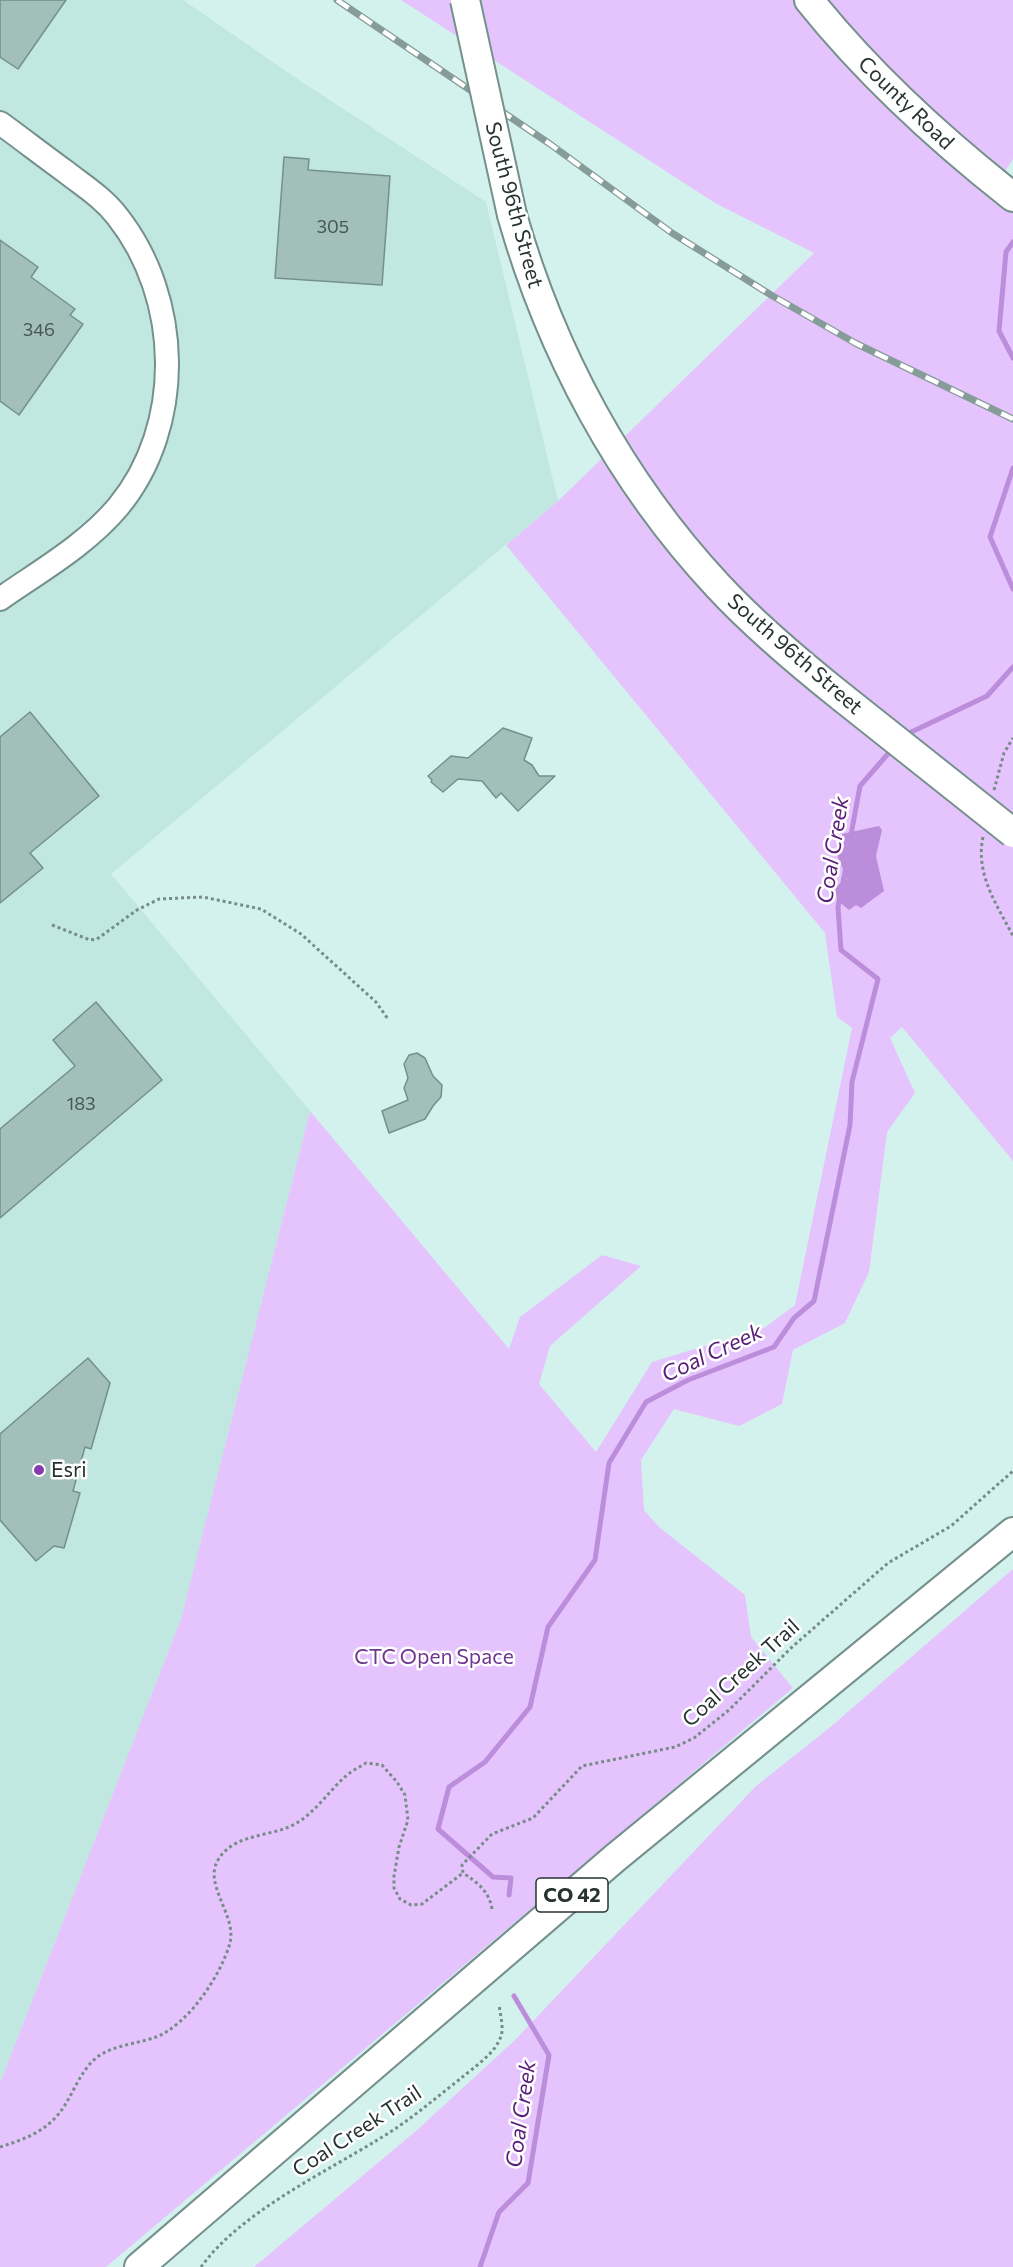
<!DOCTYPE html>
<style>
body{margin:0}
canvas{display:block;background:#d4f2ed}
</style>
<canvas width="1013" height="2267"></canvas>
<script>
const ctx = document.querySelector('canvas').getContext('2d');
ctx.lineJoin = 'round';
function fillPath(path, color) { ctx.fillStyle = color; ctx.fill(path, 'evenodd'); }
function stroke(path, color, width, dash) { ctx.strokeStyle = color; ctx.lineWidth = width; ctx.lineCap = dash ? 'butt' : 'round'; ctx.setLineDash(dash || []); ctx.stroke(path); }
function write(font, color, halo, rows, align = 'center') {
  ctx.font = font + ' Commissioner,sans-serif'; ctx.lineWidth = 5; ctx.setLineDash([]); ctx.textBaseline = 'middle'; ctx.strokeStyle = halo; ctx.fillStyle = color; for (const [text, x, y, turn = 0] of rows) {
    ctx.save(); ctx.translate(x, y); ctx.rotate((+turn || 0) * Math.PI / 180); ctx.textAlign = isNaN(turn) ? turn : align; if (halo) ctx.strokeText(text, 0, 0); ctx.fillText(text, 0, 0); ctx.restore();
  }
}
fillPath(new Path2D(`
 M0 0H183L293 76 486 202 558 501 111 874 310 1111 181 1619 0 2083Z`), '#c0e7e0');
fillPath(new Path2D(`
 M401 0H1013V159L991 192 1013 209V1161L902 1027 890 1038 915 1093 887 1132 869 1272 845 1323 793 1350 782 1404 739 1426 674 1409 641 1460 644 1510 659 1527 745 1595 751 1637 793 1688 106 2267H0V2083L181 1619 310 1111 509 1349 520 1317 602 1255 641 1266 550 1346 539 1384 596 1452 652 1362 764 1328 795 1305 852 1028 837 1017 825 933 506 545 558 501 814 253 715 203Z
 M1013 1569V2267H254L417 2130 515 2040 756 1786 828 1729Z`), '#e5c4fd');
fillPath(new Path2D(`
 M879 826 882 830 876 856 884 891 861 908 856 905 849 910 837 900 835 887 847 879 837 855 844 846 842 834Z`), '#bb8dda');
stroke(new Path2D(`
 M1013 242 1006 252 999 331 1013 358
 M1013 468 990 537 1013 589
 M905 735 987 696 1013 667
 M850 840 860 786 893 748
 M842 887 846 867
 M509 1895 511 1878 493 1877 438 1829 449 1787 485 1762 530 1707 548 1627 595 1560 609 1463 646 1402 688 1380 774 1347 794 1318 814 1301 850 1125 852 1082 878 979 841 950 838 907 840 896
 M480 2267 499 2212 528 2183 549 2055 514 1996`), '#bb8dda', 5);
const building = new Path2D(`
 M0 0H66L18 69 0 57Z
 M284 157 309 159 308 170 390 176 382 285 275 278Z
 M0 240 38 267 31 277 75 309 70 315 83 324 19 415 0 401Z
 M30 712 99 796 30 853 43 868 0 903V737Z
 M503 728 532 738 524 760 532 765 539 776H555L518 811 501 793 496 798 482 781 458 779 443 792 431 782 432 780 428 776 451 756 468 758Z
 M96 1002 162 1080 0 1218V1129L75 1066 53 1040Z
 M417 1053 425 1058 433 1076 442 1085 441 1097 433 1106 425 1119 389 1133 382 1111 408 1100 404 1088 408 1078 404 1064 409 1055Z
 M88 1358 110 1383 91 1449 85 1447 73 1491 80 1493 64 1548 54 1546 36 1561 0 1520V1434Z`);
fillPath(building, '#a2bfba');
stroke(building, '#75908c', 1.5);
const minor = new Path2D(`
 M0 123C22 139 44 156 66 172 84 186 103 198 117 216 182 298 185 426 118 507 86 545 40 571 0 599`);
const major = new Path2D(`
 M809 0C869 75 938 138 1013 197
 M512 215C551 352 620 481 718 586 756 627 799 663 843 698
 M139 2267 615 1858 1013 1532`);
stroke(minor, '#76918d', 26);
stroke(major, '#76918d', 32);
stroke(new Path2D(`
 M994 790 1004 753 1013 738
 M983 837C975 874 997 905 1013 936
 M52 925 90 940 97 939 137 910 159 899 203 897 261 909 301 934 376 1002 388 1019
 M492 1909C489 1891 478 1883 463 1873L462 1865 492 1834 533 1818 582 1766 675 1747 694 1738 729 1710 791 1648 888 1563 951 1526 1013 1471
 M0 2147C19 2141 37 2135 52 2121 71 2104 76 2075 96 2058 112 2045 137 2044 156 2037 188 2025 221 1975 230 1943 237 1916 203 1884 218 1860 232 1836 262 1837 286 1828 312 1819 327 1792 347 1775 353 1770 360 1767 366 1763L382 1765 397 1782 405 1795 408 1820 399 1847 394 1876V1888L400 1899 411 1905 422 1904 463 1873
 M201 2267C240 2213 322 2174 379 2139 408 2122 433 2100 460 2079 473 2068 496 2053 501 2036 504 2028 500 2014 499 2004`), '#778b88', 3, [3, 3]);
stroke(minor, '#fff', 22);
stroke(major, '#fff', 28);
const rail = new Path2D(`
 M337 0 550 144 672 233 771 295 857 344 1013 419`);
stroke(rail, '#869c98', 7);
stroke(rail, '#fff', 4.5, [14]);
const majorBridge = new Path2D(`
 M465 0 512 215
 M843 698 1013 833`);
stroke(majorBridge, '#76918d', 32, []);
stroke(majorBridge, '#fff', 28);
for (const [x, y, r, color] of [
 [39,1470,6,"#853cae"]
]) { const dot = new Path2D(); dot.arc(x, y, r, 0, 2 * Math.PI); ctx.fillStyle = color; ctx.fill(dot); stroke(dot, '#fff', 2); }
write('18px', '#465653', null, [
 ["305",333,227],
 ["346",39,330],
 ["183",81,1104]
]);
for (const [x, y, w] of [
 [572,1895,72]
]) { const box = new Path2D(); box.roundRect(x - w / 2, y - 17, w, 34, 4.5); ctx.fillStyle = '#fff'; ctx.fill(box); stroke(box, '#273331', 1.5); }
write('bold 20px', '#273331', null, [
 ["CO 42",572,1895]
]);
write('21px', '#273331', '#fff', [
 ["County Road",906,103,44],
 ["South 96th Street",514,205,75],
 ["South 96th Street",795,654,41],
 ["Coal Creek Trail",741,1673,-42],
 ["Coal Creek Trail",357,2131,-33]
]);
write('21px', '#273331', '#fff', [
 ["Esri",51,1470]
], 'left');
write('21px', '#703791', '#fff', [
 ["CTC Open Space",434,1657]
]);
write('italic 22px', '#581d78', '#fff', [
 ["Coal Creek",833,850,-81],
 ["Coal Creek",712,1353,-25],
 ["Coal Creek",521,2114,-82]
]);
</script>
